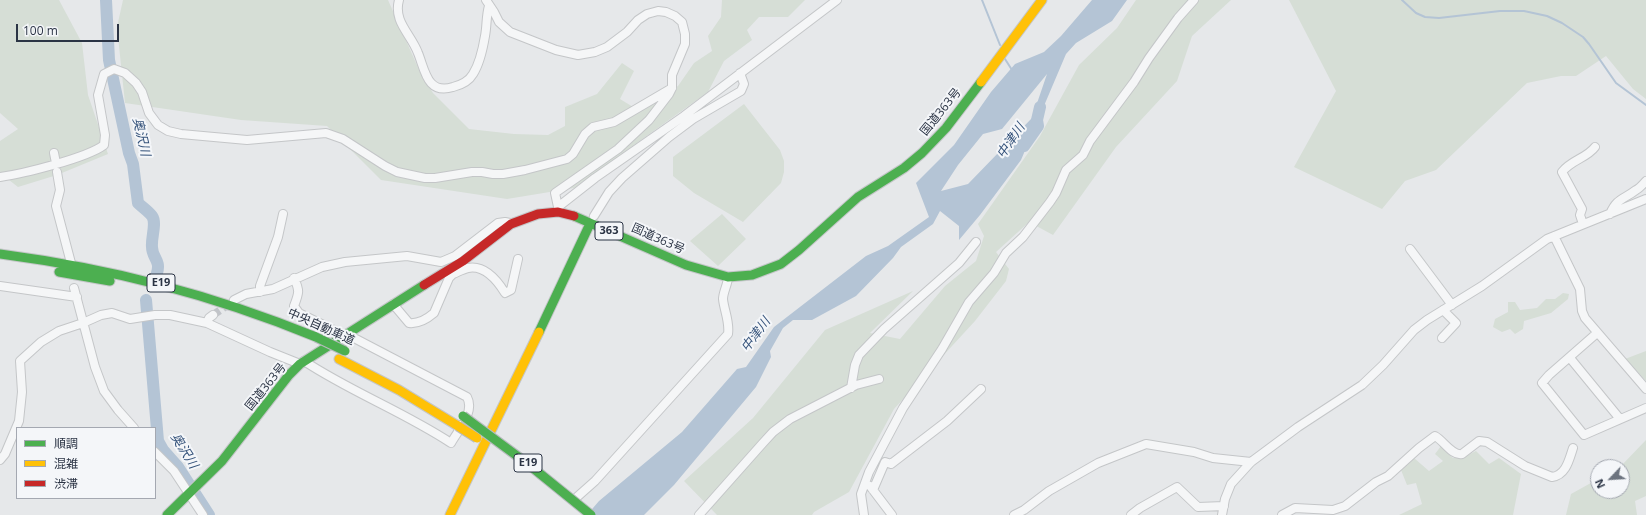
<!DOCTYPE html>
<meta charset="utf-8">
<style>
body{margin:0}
#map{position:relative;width:1646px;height:515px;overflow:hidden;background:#e6e8ea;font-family:"Open Sans","Noto Sans JP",sans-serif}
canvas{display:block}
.legend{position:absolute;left:16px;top:427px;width:140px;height:72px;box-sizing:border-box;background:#f4f6f9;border:1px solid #a4a8b1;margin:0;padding:5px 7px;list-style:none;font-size:12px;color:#2b3445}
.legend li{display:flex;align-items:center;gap:8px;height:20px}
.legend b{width:20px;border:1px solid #a4a8b1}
.north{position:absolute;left:1590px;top:459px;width:40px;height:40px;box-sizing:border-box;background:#f4f6f9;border:1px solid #a4a8b1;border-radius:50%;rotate:245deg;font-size:11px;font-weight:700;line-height:16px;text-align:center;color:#2b3445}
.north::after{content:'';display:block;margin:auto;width:14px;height:18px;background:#6c737f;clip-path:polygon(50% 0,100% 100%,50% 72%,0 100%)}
.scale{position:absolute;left:16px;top:24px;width:103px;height:18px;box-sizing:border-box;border:2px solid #2b3445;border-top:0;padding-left:5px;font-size:12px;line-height:14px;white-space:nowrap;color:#2b3445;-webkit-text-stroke:3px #f4f6f9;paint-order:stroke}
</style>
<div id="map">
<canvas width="1646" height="515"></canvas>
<ul class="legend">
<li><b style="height:5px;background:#4caf50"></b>順調</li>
<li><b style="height:5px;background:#ffc107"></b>混雑</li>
<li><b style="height:5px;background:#c62828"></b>渋滞</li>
</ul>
<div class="north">N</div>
<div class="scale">100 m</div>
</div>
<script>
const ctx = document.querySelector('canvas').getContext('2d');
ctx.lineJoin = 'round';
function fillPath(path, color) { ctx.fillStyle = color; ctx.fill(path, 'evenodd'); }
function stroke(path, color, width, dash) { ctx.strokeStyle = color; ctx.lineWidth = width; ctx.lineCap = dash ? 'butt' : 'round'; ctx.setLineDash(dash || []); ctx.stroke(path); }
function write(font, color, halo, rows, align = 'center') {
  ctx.font = font + ' "Open Sans","Noto Sans JP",sans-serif'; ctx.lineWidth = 4; ctx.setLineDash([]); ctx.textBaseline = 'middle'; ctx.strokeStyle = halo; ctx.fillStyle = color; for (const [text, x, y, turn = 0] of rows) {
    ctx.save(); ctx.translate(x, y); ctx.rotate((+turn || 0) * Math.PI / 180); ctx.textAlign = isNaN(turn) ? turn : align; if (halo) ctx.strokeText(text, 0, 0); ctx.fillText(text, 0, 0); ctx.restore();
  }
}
fillPath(new Path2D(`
 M0 0H59L82 43 88 95 108 154 57 175 18 187 0 173V141L18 129 0 113Z
 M123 0H388L420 72 433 93 469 129 514 134 548 135 565 126V107L597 94 622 63 634 71 620 99 638 110 678 86 694 63 712 51 708 36 721 17 722 0H805L788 17H759L747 30 752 40 724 61 708 92 574 188 507 199 381 180 327 126 241 120 125 103 117 27Z
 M1136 0H1231L1192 36 1177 81 1116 147 1053 235 1029 222 996 252 1009 269 1006 281 975 321 894 409 849 492 814 512 812 515H717L684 481 753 418 825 330 913 291 870 333 900 339 945 286 976 261 984 236 978 224 1040 136 1079 65 1117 28Z
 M1289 0H1646V99L1633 89 1606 56 1576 76H1561L1527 83 1436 170 1405 181 1382 209 1294 167 1336 91Z
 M744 104 780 150 784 161V172L781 183 743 222 694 193 673 176V157Z
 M722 214 746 239 718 266 690 241Z
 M1563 293 1569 294 1568 299 1551 313 1524 321 1523 329 1515 334 1510 329 1502 332 1493 327 1495 319 1508 312V302H1515L1520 310 1537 308 1546 299H1555Z
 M1646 351V381L1625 359Z
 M1646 440V496L1635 501 1637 515H1566L1571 494 1598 479V491H1622V467H1620Z
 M1441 446 1453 458H1462L1476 451 1489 464 1499 458 1521 474 1513 515H1399L1422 504 1416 483 1407 485 1401 470 1414 458 1429 471 1443 461 1435 454Z`), '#d6ded6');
fillPath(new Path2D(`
 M1092 0H1127L1112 21 1076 43 1066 54 1021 160 980 215 959 240V226L940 211 933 224 901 247 893 258 856 296 812 320H793L783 328 770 351 771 357 756 387 674 485 644 515H587L599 501 682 432 737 369 746 367 774 327 866 256 888 246 929 217 916 183 954 145 991 92 1015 64 1044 52 1061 36ZM1047 74 1032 118 968 184 941 191 958 165 983 134 1002 129Z`), '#b4c4d5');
stroke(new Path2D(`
 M982 0 1000 45
 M1402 0 1416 13 1425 17 1439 18 1500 11H1524L1547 16 1562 23 1583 37 1589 44 1616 83 1646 105
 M1005 59 1012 70`), '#b4c4d5', 2);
stroke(new Path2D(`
 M106 0 109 60 129 153 133 164 138 203C142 207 148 211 152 216 157 223 151 237 152 247 152 258 161 260 157 273
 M1024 146 1038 126 1037 120 1040 107
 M146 300 158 441 163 450 178 467 209 515`), '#b4c4d5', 12);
stroke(new Path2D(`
 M213 315 229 304`), '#c1c4c9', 8, [8, 4]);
const street = new Path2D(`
 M399 0C393 22 411 34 418 53 425 70 427 95 453 87 461 85 469 81 473 74 480 63 483 48 485 36 487 26 486 16 489 6
 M486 0 494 12 499 22 510 32 556 50 578 55 595 52 607 47 627 32 638 20 647 14 658 11 666 12 675 16 682 22 685 34V44L672 75V88L669 94 649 120 618 149 555 193 558 207
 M54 153 56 163
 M57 172 60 190 56 206 71 263
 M0 177C22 174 87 158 104 145L105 135 98 95 104 74 114 69 125 73 136 83 142 92 149 113 158 125 168 131 181 134 247 140 326 133 343 139 385 166 397 172 425 178H435L472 172H482L493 174H503L525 170 567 159 573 154 585 134 593 127 614 122 672 88
 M558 212V207L595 178 684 116 837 0
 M1610 214C1617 198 1623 200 1636 190 1640 188 1643 184 1646 181
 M594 216 609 192 622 178 669 137 693 119 741 91 744 84 740 73
 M1583 224 1580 215 1582 209 1562 172C1571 160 1587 158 1595 147
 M1554 236 1580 289 1582 311 1585 318 1646 389
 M1410 249 1452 305
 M453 274C458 272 463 269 468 268 484 265 497 280 505 293L511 290 518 259
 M294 278C300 291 299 293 294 306L299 313 344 335 356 339 467 397C475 412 459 429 451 443 404 412 351 392 304 361
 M0 286 77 297
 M74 288 95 367 104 391 118 410 134 428
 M260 292V286L278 237 283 214
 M234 300 246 294 273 289 322 267 345 262 407 256 441 262 455 256 498 223 505 222 510 223
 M393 304 409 323C418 324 427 319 434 313L449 278 453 274 451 271
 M207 323 209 318 213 315
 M1597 333 1549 375 1542 383 1584 435 1646 408
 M1442 338 1456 323 1443 310
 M1570 358 1620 419
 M851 388 855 365 859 355 884 329 959 263 976 242
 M155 452 174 471 203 515
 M0 460 5 454 19 421 22 392 20 361 41 342 59 331 83 323 101 315 112 313 130 319 155 315H170L207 323 270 352 300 364
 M870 486 892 515
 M873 490 885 462 891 464 947 421 981 389
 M577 497 595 481 728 334C730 322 724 310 723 299 723 292 728 284 728 277
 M699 515 762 444 773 432 790 419 856 385 879 379
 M864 515 861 494 869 472 903 408 942 349 969 302 994 273 1006 253 1023 237 1050 202 1056 193 1066 170 1083 155 1090 141 1134 82 1149 58 1178 18 1194 0
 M1014 515 1024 510 1049 491 1098 463 1146 444 1194 452 1213 458 1251 462
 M1131 515 1140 508 1177 487 1198 507 1224 506
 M1222 515 1225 499 1231 484 1251 462 1298 427 1362 385 1383 365 1414 330 1427 320 1482 286 1547 239 1646 199
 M1282 515 1295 508 1333 510 1345 506 1376 482 1388 476 1419 448 1435 436C1444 441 1452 456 1462 454L1479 441 1487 442 1525 466 1552 477C1566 475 1569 460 1573 448`);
const fast = new Path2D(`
 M574 216 686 265 728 277 752 275 781 264 799 250 858 197 904 168 922 153 946 128 981 82
 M0 254C113 269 210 294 316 337
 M59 272 110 281
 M539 332 588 228
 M167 515 222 461 289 375 300 364 424 285`);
const slow = new Path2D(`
 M981 82 1042 0
 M339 359 399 390 458 426
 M450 515 539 332`);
const jam = new Path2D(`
 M424 285 463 261 511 224 538 214 558 212 574 216`);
stroke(street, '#c4c6c8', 10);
stroke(fast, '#c4c6c8', 11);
stroke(slow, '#c4c6c8', 11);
stroke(jam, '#c4c6c8', 11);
stroke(street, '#f5f6f7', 8);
stroke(fast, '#4caf50', 9);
stroke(slow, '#ffc107', 9);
stroke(jam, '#c62828', 9);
const fastBridge = new Path2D(`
 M316 337 345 351
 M463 416 528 464 591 515`);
const slowBridge = new Path2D(`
 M458 426 477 438`);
stroke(fastBridge, '#b8bbbf', 11, []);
stroke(slowBridge, '#b8bbbf', 11, []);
stroke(fastBridge, '#4caf50', 9);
stroke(slowBridge, '#ffc107', 9);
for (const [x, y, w] of [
 [609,231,28],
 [161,283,28],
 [528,463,28]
]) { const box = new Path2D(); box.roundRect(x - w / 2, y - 9, w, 18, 3); ctx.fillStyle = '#f4f6f9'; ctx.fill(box); stroke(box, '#2b3445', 1); }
write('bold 11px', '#2b3445', null, [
 ["363",609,231],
 ["E19",161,283],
 ["E19",528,463]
]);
write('12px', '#2b3445', '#f4f6f9', [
 ["国道363号",941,112,-51],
 ["国道363号",658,239,24],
 ["中央自動車道",321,327,24],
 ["国道363号",266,387,-51]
]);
write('italic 13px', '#34527a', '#f4f6f9', [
 ["奥沢川",141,137,77],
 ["中津川",1011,141,-56],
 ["中津川",756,335,-53],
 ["奥沢川",184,451,58]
]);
</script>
